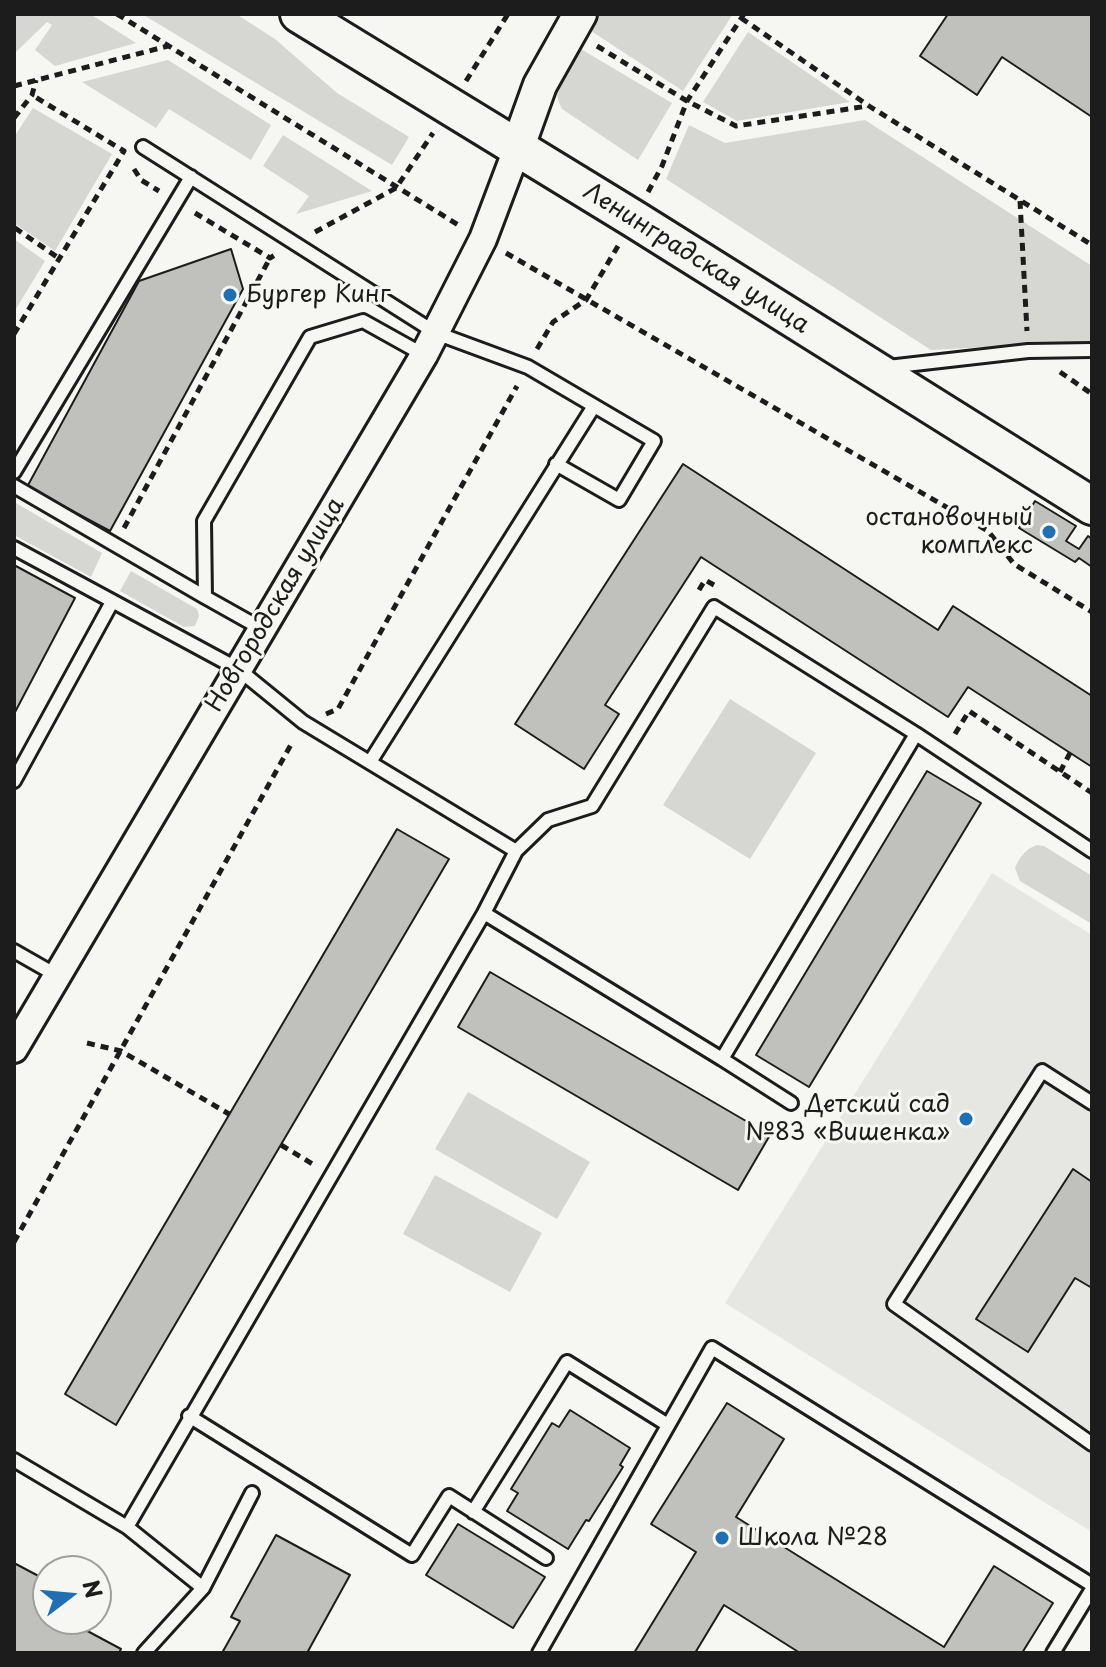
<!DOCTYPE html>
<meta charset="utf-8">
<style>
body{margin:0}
#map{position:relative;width:1106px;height:1667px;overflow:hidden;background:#f6f6f2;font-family:"Playpen Sans",sans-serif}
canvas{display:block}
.frame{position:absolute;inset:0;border:16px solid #1c1c1c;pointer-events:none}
.north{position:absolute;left:32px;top:1555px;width:80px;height:80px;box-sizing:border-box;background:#f6f6f2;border:2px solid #9f9f9c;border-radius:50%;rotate:74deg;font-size:22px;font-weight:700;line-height:32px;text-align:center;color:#1c1c1c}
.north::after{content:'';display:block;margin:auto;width:28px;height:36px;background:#1f6fb2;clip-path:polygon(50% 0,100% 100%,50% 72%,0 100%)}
</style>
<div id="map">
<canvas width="1106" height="1667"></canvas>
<div class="frame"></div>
<div class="north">N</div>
</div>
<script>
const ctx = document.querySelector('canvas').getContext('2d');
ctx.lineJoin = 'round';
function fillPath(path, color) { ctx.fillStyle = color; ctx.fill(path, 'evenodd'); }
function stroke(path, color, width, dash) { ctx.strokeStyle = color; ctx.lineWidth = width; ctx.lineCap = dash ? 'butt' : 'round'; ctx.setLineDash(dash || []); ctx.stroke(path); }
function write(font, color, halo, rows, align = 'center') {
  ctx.font = font + ' "Playpen Sans",sans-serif'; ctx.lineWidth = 6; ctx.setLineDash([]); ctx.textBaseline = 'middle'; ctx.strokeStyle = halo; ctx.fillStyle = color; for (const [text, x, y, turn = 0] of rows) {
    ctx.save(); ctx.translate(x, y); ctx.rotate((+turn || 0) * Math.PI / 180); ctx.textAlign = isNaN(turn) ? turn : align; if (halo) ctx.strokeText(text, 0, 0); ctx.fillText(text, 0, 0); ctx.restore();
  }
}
fillPath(new Path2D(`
 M992 873 1092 935V1532L725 1303Z`), '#e6e6e2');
fillPath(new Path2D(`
 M14 14H90L136 43 55 66 35 50 52 25 47 22 14 54Z
 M142 14H236L275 39 337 93 409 137 392 165Z
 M593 14H733L683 91 585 27Z
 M748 32 850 102 737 121 703 102Z
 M574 45 672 103 638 160 562 109C549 84 563 68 574 45Z
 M168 60 271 125 251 160 169 109 156 128 82 82Z
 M33 108 112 154 55 251 17 225 14 229V137Z
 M865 120 1092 266V341L931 350 666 179 689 125 725 143Z
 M283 135 372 191 296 214 309 196 263 166Z
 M14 239 45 261 14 312Z
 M14 502 102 553 91 577 14 535Z
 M131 571 197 609 199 616 195 626 184 627 120 591Z
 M730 699 816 753 750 859 663 805Z
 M1037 845 1044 846 1092 876V924L1020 881 1015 868C1020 857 1025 849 1037 845Z
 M468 1092 590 1162 557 1219 435 1149Z
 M435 1175 542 1233 510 1292 403 1234Z`), '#d6d6d2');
const building = new Path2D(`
 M948 14H1092V117L1002 57 977 95 920 56Z
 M231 249 243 289 110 531 27 487 139 281Z
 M683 464 938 630 953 606 1092 696V767L968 687 948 717 701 557 605 705 619 714 584 769 515 724Z
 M1035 501 1076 526 1066 541 1079 549 1088 536 1092 539V567L1079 558 1075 562 1019 528Z
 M14 565 75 598 14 714Z
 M927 771 981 803 809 1087 756 1055Z
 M397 829 449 859 116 1425 65 1394Z
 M490 972 770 1135 738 1190 458 1027Z
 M1073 1169 1092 1182V1288L1075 1278 1028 1352 976 1319Z
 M727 1403 784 1439 736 1517 944 1647 994 1566 1053 1603 1022 1653H800L724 1605 695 1653H634L696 1552 651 1524Z
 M570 1410 630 1448 620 1465 623 1467 589 1521 586 1520 568 1549 507 1511 518 1493 511 1489 552 1423 559 1427Z
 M458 1524 545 1577 513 1628 426 1575Z
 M276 1535 350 1575 307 1653H222L240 1621 231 1617Z
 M14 1563 48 1581V1619H65L121 1649 119 1653H14Z`);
fillPath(building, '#c0c0bd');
stroke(building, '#1c1c1c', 2);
const service = new Path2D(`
 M143 147 436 333 528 367 654 441 619 500 556 464
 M888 367 1028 351 1092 350
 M14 472 191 177
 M14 486 205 597
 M14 548 238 669 303 722 516 851
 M262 629 205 597 204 521 310 337 363 321 424 355
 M370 762 594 406
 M14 781 112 602
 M484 913 516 851 548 820 592 806 714 607 916 734
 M14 951 56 975
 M722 1059 791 1103
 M1092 1103 1042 1071 894 1304 1092 1444
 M189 1416 412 1555 449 1496 546 1558
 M14 1460 127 1527 484 913 722 1059 916 734 1092 851
 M473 1512 567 1362 668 1425
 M127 1527 203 1588
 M144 1653 203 1588 252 1493
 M539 1653 712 1348 1092 1585
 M1053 1653 1092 1589`);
const minor = new Path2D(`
 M14 1049 424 355 483 239 517 149`);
const tertiary = new Path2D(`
 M517 149 540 85 580 14`);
const secondary = new Path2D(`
 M299 14 634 219 1092 506`);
stroke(service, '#1c1c1c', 18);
stroke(minor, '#1c1c1c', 32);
stroke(tertiary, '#1c1c1c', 38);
stroke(secondary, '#1c1c1c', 42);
stroke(new Path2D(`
 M117 14 460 226
 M741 18 869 106 1092 245
 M597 46 687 101 736 126 868 106
 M466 81 508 14
 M14 86 168 46
 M14 118 32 95 36 80
 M134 169 141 180 159 191
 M648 192 662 166 687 101 744 14
 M1020 201 1027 331
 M195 213 270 258 275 255
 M15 228 60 259
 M315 232 396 188 433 133
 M506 253 988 531 1014 564 1092 612
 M14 334 124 151 32 95
 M537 349 553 322 586 300 618 246
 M1060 372 1092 394
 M124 528 270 258
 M699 590 705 580 714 585
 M326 714 338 709 517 386
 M955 734 969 711 1092 793
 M1060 772 1070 753
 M87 1043 121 1051 229 1114
 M281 1145 316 1166
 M14 1242 293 741`), '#1c1c1c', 5, [8, 6]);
stroke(service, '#f6f6f2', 12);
stroke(minor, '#f6f6f2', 26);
stroke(tertiary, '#f6f6f2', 32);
stroke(secondary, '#f6f6f2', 36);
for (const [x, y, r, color] of [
 [230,295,8,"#1f6fb2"],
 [1049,532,8,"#1f6fb2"],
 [966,1119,8,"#1f6fb2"],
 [722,1538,8,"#1f6fb2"]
]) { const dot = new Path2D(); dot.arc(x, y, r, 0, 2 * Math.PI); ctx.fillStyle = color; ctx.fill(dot); stroke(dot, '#f6f6f2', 3); }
write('24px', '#1c1c1c', '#f6f6f2', [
 ["Ленинградская улица",696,259,32],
 ["Новгородская улица",276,605,-59]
]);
write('24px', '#1c1c1c', '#f6f6f2', [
 ["Бургер Кинг",246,295],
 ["остановочный",1033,518,"right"],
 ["комплекс",1033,546,"right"],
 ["Детский сад",950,1105,"right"],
 ["№83 «Вишенка»",950,1133,"right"],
 ["Школа №28",738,1538]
], 'left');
</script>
